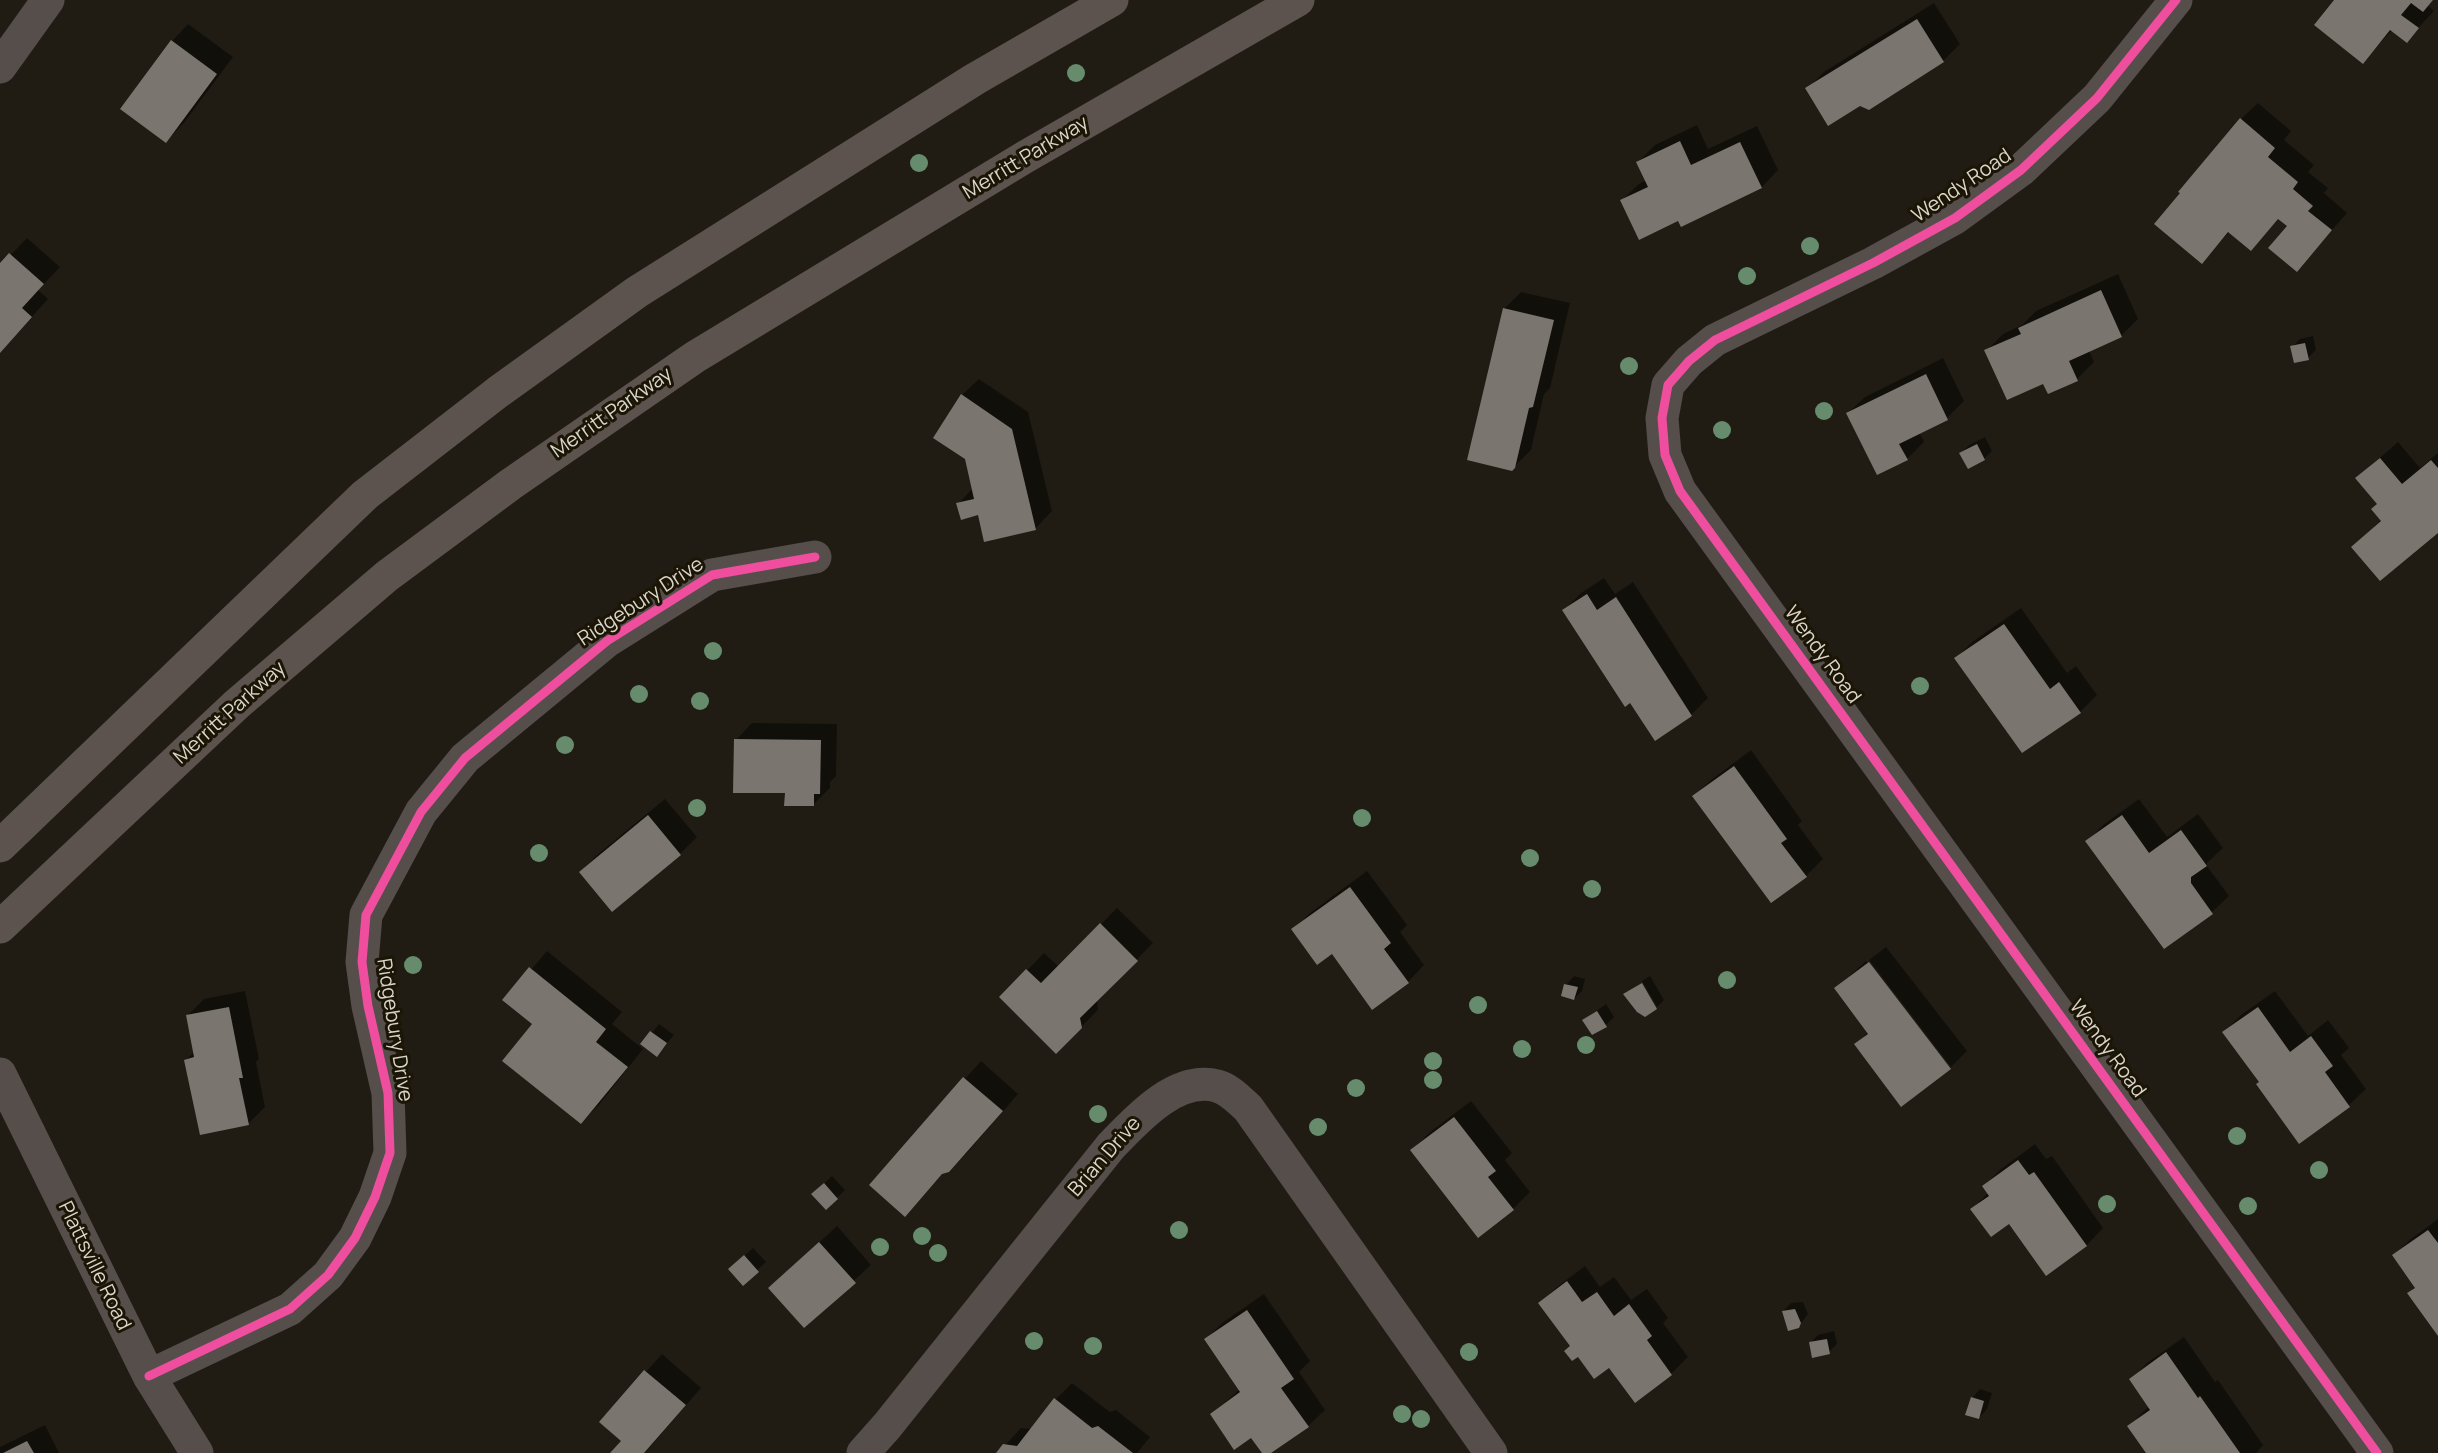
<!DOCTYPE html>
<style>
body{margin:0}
canvas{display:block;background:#201c13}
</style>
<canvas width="2438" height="1453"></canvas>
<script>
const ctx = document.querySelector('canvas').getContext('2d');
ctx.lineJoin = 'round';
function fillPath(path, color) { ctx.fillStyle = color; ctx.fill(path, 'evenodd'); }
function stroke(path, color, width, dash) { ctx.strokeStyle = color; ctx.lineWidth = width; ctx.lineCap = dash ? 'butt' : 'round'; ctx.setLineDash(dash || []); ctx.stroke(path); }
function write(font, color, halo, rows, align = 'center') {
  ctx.font = font + ' Manrope,sans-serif'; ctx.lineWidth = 6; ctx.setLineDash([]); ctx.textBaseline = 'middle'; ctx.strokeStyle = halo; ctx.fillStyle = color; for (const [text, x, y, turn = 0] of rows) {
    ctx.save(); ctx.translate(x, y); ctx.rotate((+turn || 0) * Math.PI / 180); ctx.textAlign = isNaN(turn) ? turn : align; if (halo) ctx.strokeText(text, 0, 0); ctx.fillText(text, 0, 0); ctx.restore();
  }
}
fillPath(new Path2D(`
 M2336 0H2433L2428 6 2434 11 2406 41 2392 30 2363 62Z
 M1934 3 1960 44 1943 61 1807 89 1824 72Z
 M188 24 233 57 183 124 166 141 172 41Z
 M2258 103 2291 131 2284 140 2314 165 2308 172 2328 188 2324 193 2347 213 2297 270 2289 226 2279 218 2251 249 2230 231 2202 262 2241 119Z
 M1697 125 1708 149 1757 126 1778 170 1762 187 1679 219 1622 200 1639 184 1646 180 1638 162 1655 145Z
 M27 238 60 267 38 290 48 299 0 352V266Z
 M2118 274 2138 319 2121 336 2089 351 2094 362 2077 379 2049 392 2044 382 1986 351 2003 334 2022 325 2036 311Z
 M1521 292 1570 303 1550 388 1544 394 1531 450 1514 467 1504 309Z
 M2313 336 2316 350 2308 358 2292 347 2300 339Z
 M1943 358 1964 401 1947 418 1919 432 1924 442 1907 459 1848 413 1865 397Z
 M979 379 1028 412 1052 511 1036 528 979 514 958 504 973 488 962 395Z
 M1985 437 1992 451 1984 459 1961 453 1969 445Z
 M2398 442 2420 468 2438 453V531L2353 547 2382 519 2379 504 2357 478Z
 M1604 578 1615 594 1633 582 1708 698 1691 715 1655 739 1564 610 1581 593Z
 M2021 608 2067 673 2076 666 2097 695 2080 712 1956 658 1972 642Z
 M752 723 837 724 836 776 830 782V788L813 805 787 792 736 740Z
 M1751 750 1802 821 1798 825 1823 859 1806 876 1694 796 1711 780Z
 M665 799 697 837 680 854 612 910 581 872 597 855Z
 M2139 799 2167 837 2198 814 2223 848 2207 863V866L2229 896 2212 912 2165 947 2087 842 2103 825Z
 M1367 871 1407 925 1400 932 1424 965 1408 982 1332 952 1293 929 1310 913Z
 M1117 908 1153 943 1097 1000 1098 1010 1056 1052 1001 997 1044 953 1059 967Z
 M1886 947 1967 1051 1951 1067 1869 960Z
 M547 951 622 1012 612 1024 643 1049 598 1106 581 1122 534 1024 505 1000Z
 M1866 961 1950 1068 1901 1105 1856 1045 1868 1032 1836 988Z
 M1574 976 1585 979 1582 991 1574 999 1566 985Z
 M1650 976 1664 1000 1657 1007 1642 981Z
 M245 991 259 1059 256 1062 265 1107 248 1124 186 1060 195 1051 187 1016 204 999Z
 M2275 991 2308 1036 2328 1020 2349 1048 2341 1055 2366 1089 2349 1105 2260 1082 2224 1032 2241 1015Z
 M1606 1004 1614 1017 1606 1025 1584 1020Z
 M659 1024 674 1035 657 1055 643 1044Z
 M981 1061 1018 1094 966 1154 948 1171 944 1172 905 1215 871 1184Z
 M1471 1101 1512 1153 1505 1160 1530 1192 1513 1209 1412 1150 1429 1133Z
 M2035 1144 2046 1159 2052 1156 2103 1228 2087 1245 2046 1274 2009 1222 1972 1209 1988 1193 1984 1186 2001 1169Z
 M832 1176 845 1190 826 1208 813 1194Z
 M2438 1219V1333L2409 1293 2416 1286 2394 1255 2411 1239Z
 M837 1226 871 1265 804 1326 770 1288Z
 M753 1248 766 1262 743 1283 738 1261Z
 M1585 1266 1600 1287 1614 1277 1631 1300 1647 1289 1668 1318 1663 1323 1688 1357 1671 1374 1635 1401 1610 1366 1571 1346 1540 1303 1557 1287Z
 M1264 1294 1310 1361 1299 1372 1325 1410 1308 1426 1268 1453H1264L1251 1436 1212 1414 1240 1389 1206 1339 1222 1323Z
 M1803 1302 1808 1314 1798 1327 1783 1311 1791 1303Z
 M1834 1331 1837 1344 1829 1352 1810 1343 1818 1335Z
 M2184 1337 2215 1382 2218 1380 2263 1445 2256 1453H2147L2129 1426 2149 1406 2131 1380 2147 1363Z
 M662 1354 701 1388 645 1453H612L623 1440 601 1422Z
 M1072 1383 1110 1412 1116 1410 1150 1437 1137 1453H998L1021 1428 1032 1429 1056 1399Z
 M1980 1389 1992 1393 1987 1409 1979 1418 1972 1398Z
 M45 1425 59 1453H0V1447Z`), '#0007');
fillPath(new Path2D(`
 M2334 0H2433L2423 12 2411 3 2401 15 2419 28 2407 43 2390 30 2363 64 2314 25Z
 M1917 19 1944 62 1869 110 1860 106 1828 126 1805 88Z
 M171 40 217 74 166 143 120 109Z
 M2240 118 2275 148 2268 157 2298 182 2293 189 2313 206 2308 211 2332 230 2297 272 2268 248 2287 226 2278 219 2251 251 2228 232 2202 264 2154 224 2180 193 2178 192Z
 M1680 141 1691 165 1740 142 1762 188 1681 227 1678 221 1639 240 1620 200 1648 187 1636 162Z
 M9 253 44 284 22 308 32 317 0 353V263Z
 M2101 290 2122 337 2069 361 2078 381 2048 394 2043 384 2007 400 1984 350 2021 334 2018 328Z
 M1503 308 1554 320 1533 407 1529 408 1515 468 1512 471 1467 460Z
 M2305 343 2309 360 2294 363 2290 346Z
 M1926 374 1948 420 1899 444 1908 460 1877 475 1846 413Z
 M961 394 1012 429 1036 530 984 542 978 515 961 520 956 503 974 499 965 459 933 438Z
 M1977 444 1985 460 1968 469 1959 453Z
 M2380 458 2402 484 2431 460 2438 468V533L2380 581 2351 547 2381 521 2371 509 2377 504 2355 478Z
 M1587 594 1597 610 1616 597 1692 716 1655 741 1630 703 1625 707 1562 610Z
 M2004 624 2050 689 2059 682 2081 713 2022 753 1954 658Z
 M734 739 821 740 820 794H814V806H784L785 793H733Z
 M1734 766 1787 839 1781 843 1807 877 1771 903 1692 796Z
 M648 815 681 855 612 912 579 872Z
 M2122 815 2149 853 2181 830 2207 866 2191 877V883L2213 914 2164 949 2085 841Z
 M1350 887 1391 943 1384 949 1409 983 1372 1010 1332 954 1317 965 1291 929Z
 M1100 923 1138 961 1080 1018 1082 1028 1056 1054 999 997 1026 969 1041 983Z
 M1869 962 1951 1069 1901 1107 1854 1044 1868 1034 1834 988Z
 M529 967 606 1029 596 1042 628 1067 581 1124 502 1061 532 1024 502 1000Z
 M1642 983 1657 1009 1645 1017 1637 1012 1623 994Z
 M1564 984 1578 987 1574 1000 1561 996Z
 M229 1007 243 1078H239L249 1125 200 1135 184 1060 194 1057 186 1015Z
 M2258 1007 2290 1052 2311 1036 2333 1066 2325 1072 2350 1107 2299 1144 2256 1084 2259 1082 2222 1032Z
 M1597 1011 1607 1027 1592 1035 1582 1020Z
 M650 1031 667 1043 657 1057 640 1044Z
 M963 1077 1003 1111 949 1172 942 1174 905 1217 869 1185Z
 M1454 1117 1496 1171 1488 1177 1514 1210 1478 1238 1410 1150Z
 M2018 1160 2029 1175 2034 1172 2087 1246 2046 1276 2009 1224 1991 1237 1970 1209 1989 1196 1982 1186Z
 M824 1183 838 1199 826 1210 811 1194Z
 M2428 1230 2438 1243V1336L2407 1293 2415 1288 2392 1255Z
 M819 1242 856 1283 804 1328 768 1288Z
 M744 1255 759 1272 743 1286 728 1269Z
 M1567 1281 1582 1302 1597 1292 1614 1316 1629 1304 1652 1336 1647 1340 1672 1375 1635 1403 1609 1368 1594 1379 1578 1357 1572 1361 1564 1351 1570 1346 1538 1303Z
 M1795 1309 1801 1323 1799 1328 1788 1331 1782 1311Z
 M1247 1310 1294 1379 1281 1388 1309 1427 1271 1453H1262L1251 1438 1234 1450 1210 1414 1240 1392 1204 1339Z
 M1827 1339 1830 1354 1812 1358 1809 1342Z
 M2166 1352 2198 1398 2200 1396 2240 1453H2146L2127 1426 2150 1410 2129 1379Z
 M644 1370 686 1405 644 1453H610L621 1441 599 1422Z
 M1971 1397 1984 1401 1979 1419 1965 1415Z
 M1054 1398 1092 1428 1098 1426 1133 1453H996L1003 1444 1017 1446Z
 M27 1441 34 1453H3Z`), '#7b7570');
stroke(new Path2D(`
 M2176 0 2097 98 2021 170 1955 218 1873 263 1715 340 1689 361 1668 385 1662 418 1665 455 1680 491 2377 1453
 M0 67 48 0
 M0 1074 149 1376 197 1453
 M149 1376 290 1309 328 1275 355 1238 375 1197 390 1153 388 1093 368 1006 362 962 366 915 421 812 465 758 607 641 712 575 815 557
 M863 1453 887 1426 1111 1146C1136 1120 1176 1075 1217 1086 1229 1089 1239 1100 1248 1108L1491 1453`), '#554e4b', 33);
stroke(new Path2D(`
 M0 846 365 495 498 392 637 292 975 79 1112 0
 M0 927 237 704 387 576 511 484 695 357 1025 157 1298 0`), '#5c534e', 33);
stroke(new Path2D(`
 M2176 0 2097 98 2021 170 1955 218 1873 263 1715 340 1689 361 1668 385 1662 418 1665 455 1680 491 2377 1453
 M149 1376 290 1309 328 1275 355 1238 375 1197 390 1153 388 1093 368 1006 362 962 366 915 421 812 465 758 607 641 712 575 815 557`), '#ef4d9e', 9);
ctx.fillStyle = '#668c6d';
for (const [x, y] of [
 [1076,73],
 [919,163],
 [1810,246],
 [1747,276],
 [1629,366],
 [1824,411],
 [1722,430],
 [713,651],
 [1920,686],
 [639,694],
 [700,701],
 [565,745],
 [697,808],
 [1362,818],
 [539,853],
 [1530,858],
 [1592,889],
 [413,965],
 [1727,980],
 [1478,1005],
 [1586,1045],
 [1522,1049],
 [1433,1061],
 [1433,1080],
 [1356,1088],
 [1098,1114],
 [1318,1127],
 [2237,1136],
 [2319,1170],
 [2107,1204],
 [2248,1206],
 [1179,1230],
 [922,1236],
 [880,1247],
 [938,1253],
 [1034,1341],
 [1093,1346],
 [1469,1352],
 [1402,1414],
 [1421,1419]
]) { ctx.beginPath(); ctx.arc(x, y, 9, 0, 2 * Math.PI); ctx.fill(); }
write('20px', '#d9d5ca', '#1b1505', [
 ["Merritt Parkway",1026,158,-31],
 ["Wendy Road",1962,186,-34],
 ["Merritt Parkway",612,413,-35],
 ["Ridgebury Drive",641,602,-33],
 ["Wendy Road",1822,655,54],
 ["Merritt Parkway",230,713,-42],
 ["Ridgebury Drive",394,1030,81],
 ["Wendy Road",2107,1049,54],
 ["Brian Drive",1105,1157,-49],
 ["Plattsville Road",94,1266,64]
]);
</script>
